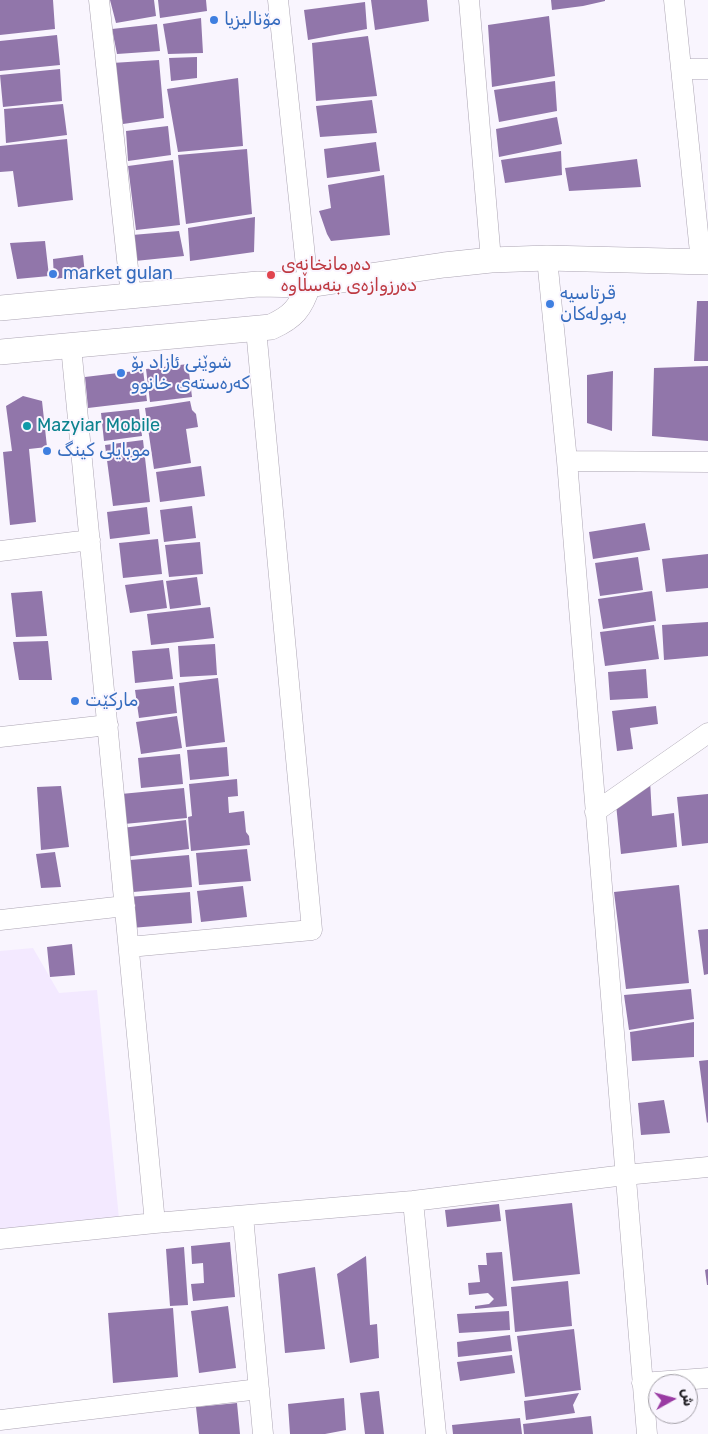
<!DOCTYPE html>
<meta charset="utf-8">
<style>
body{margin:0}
#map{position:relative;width:708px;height:1434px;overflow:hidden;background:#f9f5fe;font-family:Rubik,"Noto Sans Arabic",sans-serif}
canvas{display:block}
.north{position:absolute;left:648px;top:1374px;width:50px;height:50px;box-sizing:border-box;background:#f9f5fe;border:1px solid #a19ea5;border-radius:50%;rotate:83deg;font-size:14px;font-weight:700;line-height:20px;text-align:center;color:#1d1b20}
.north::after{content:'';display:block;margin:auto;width:18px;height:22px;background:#9a3ba3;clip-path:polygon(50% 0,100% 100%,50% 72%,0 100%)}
</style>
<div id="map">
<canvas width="708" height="1434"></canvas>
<div class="north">ش</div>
</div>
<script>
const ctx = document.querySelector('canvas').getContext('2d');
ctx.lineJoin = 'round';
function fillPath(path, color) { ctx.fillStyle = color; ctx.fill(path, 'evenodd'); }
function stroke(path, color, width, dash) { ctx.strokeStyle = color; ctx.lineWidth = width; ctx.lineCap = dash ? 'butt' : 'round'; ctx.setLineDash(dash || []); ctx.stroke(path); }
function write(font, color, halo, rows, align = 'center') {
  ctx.font = font + ' Rubik,"Noto Sans Arabic",sans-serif'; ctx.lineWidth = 4; ctx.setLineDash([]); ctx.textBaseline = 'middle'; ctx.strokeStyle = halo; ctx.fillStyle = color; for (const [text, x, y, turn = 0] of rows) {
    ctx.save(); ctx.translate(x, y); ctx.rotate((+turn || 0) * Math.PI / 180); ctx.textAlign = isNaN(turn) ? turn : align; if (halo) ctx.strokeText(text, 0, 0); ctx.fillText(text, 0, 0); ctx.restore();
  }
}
fillPath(new Path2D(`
 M33 948 59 993 97 990 119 1219 0 1231V951Z`), '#f3e9ff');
fillPath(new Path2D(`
 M0 0H53L55 29 0 35Z
 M110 0H154L156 16 116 23Z
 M158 0H206L207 11 160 18Z
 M371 0H427L429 21 375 30Z
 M551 0H605V1L583 6 552 10Z
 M365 2 367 29 308 40 304 10Z
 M549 16 555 76 492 87 488 25Z
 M201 18 203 53 168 54 163 24Z
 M157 24 160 51 117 54 112 29Z
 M57 35 60 65 0 71V41Z
 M368 36 377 96 316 101 312 43Z
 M197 57V78L171 81 169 58Z
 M159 60 164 118 123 124 112 63Z
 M60 69 62 101 3 107 0 75Z
 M238 78 243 146 178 152 167 89Z
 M555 81 557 111 499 122 494 90Z
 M372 100 377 133 320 137 316 106Z
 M63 104 67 135 6 143 4 109Z
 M557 117 562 144 499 157 496 129Z
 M168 126 171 155 128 161 126 131Z
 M67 139 73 200 18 207 13 171 0 172V146Z
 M376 142 380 171 327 178 324 149Z
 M247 149 252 214 186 224 178 155Z
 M561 151 562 175 505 183 501 160Z
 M637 159 641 187 569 191 565 168Z
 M173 160 180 225 136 230 128 166Z
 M384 175 390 235 331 241 327 234 319 211 331 208 328 185Z
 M255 217 254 252 190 261 188 228Z
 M179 231 184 256 135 261 132 235Z
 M45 241 49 276 17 279 10 243Z
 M83 255 85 275 54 279 53 259Z
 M697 301H708V361H694Z
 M188 364 192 397 150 402 146 369Z
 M708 366V441L652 436 654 368Z
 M143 370 147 401 88 408 85 377Z
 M613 371 612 431 587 423V375Z
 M23 396 42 401 47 447 29 449 36 522 10 525 3 452 12 451 6 406Z
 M190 401 192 410 196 414 198 427 186 429 191 463 154 469 145 408Z
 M139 409 142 436 104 441 101 413Z
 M143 440 150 502 113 506 105 445Z
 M201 466 205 496 160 502 156 472Z
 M192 506 196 538 164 542 160 510Z
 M147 507 150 534 110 539 107 512Z
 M645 523 650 550 593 559 589 532Z
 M158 539 162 574 123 578 119 543Z
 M200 542 203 574 169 577 165 545Z
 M708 554V588L666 592 662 559Z
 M638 557 643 590 600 596 595 563Z
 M197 577 201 605 170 609 166 581Z
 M163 580 167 608 130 613 125 585Z
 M42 591 47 636 16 637 11 593Z
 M652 591 656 621 603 629 598 599Z
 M210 607 214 638 151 645 147 614Z
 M708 622V656L664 660 662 625Z
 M654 625 659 659 605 666 600 632Z
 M48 641 52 680H19L13 642Z
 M215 644 217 675 180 677 178 646Z
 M169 648 173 679 135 683 132 651Z
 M646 669 648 698 610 700 608 672Z
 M218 678 225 742 186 747 179 683Z
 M174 686 177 713 139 718 135 690Z
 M656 706 658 724 630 728 633 749 617 751 612 711Z
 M177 716 182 748 141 754 136 722Z
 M227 747 229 776 190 780 187 750Z
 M180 754 183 784 141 788 138 758Z
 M237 779 238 796 228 797 229 813 244 811 246 832 249 836 250 845 191 851 188 817 192 816 189 784Z
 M650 780 652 816 674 813 677 847 621 854 616 804Z
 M61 786 69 847 41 850 37 787Z
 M184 788 187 818 124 824 121 794Z
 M708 794V843L682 846 677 797Z
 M186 820 189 849 125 857 122 828Z
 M247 849 251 881 199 885 196 853Z
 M55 852 61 887 41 888 36 854Z
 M189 855 192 887 133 892 130 860Z
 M679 885 689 983 626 989 614 892Z
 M243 886 247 917 201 922 197 891Z
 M190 892 192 923 131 928 128 897Z
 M708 929V974L704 975 698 930Z
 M72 944 75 975 50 977 47 947Z
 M691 989 694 1019 629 1030 624 995Z
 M694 1022V1057L632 1061 630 1032Z
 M708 1060V1122L707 1123 699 1061Z
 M664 1100 670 1133 641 1135 638 1103Z
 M572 1203 580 1274 513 1281 505 1210Z
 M499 1204 501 1221 447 1227 445 1210Z
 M230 1242 235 1297 193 1301 191 1284 204 1283 203 1263 192 1264 191 1246Z
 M184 1247 188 1305 170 1306 166 1249Z
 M502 1252 507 1306 475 1309V1306L489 1304 494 1299 488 1293 469 1295 468 1283 480 1282 478 1265H487L486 1253Z
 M366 1256 370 1325 377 1324 379 1358 350 1363 337 1274Z
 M315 1267 325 1349 285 1353 278 1274Z
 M708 1269V1285H707L705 1270Z
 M568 1281 572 1326 515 1332 511 1287Z
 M228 1306 236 1368 199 1373 191 1311Z
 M173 1308 178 1377 113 1383 108 1313Z
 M509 1311 510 1330 459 1333 457 1314Z
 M574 1329 581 1390 525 1397 517 1336Z
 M510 1335 512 1351 458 1357 457 1342Z
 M512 1355 515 1373 460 1381 457 1362Z
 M379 1391 384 1434H365L360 1393Z
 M579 1393 573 1405 575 1413 526 1420 524 1401Z
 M344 1398 346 1430 325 1434H290L288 1404Z
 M237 1403 240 1434H199L196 1407Z
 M591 1416 593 1434H524L523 1424Z
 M520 1418 522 1434H453L452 1425Z`), '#9176aa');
const minor = new Path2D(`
 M99 0 131 296
 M278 0 308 285
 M469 0 491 260
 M674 0 701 262
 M681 69H708
 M547 258 567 461 647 1434
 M71 346 155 1223
 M567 461 708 462
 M0 551 90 540
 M0 737 108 725
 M595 812 708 733
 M0 920 125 906
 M129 947 312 930 256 329
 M413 1201 436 1434
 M243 1216 263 1434
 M0 1239 155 1223 413 1201 625 1175 708 1167
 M642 1383 708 1378
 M0 1420 259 1389`);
const tertiary = new Path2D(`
 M0 308 258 284 308 285 444 265 491 260 547 258 708 262
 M0 352 271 327C293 317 301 308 308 285`);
stroke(minor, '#aca5b3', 21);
stroke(tertiary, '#aca5b3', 26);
stroke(minor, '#fff', 20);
stroke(tertiary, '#fff', 25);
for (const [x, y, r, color] of [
 [214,20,5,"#3f7fe0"],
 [53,274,5,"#3f7fe0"],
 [271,275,5,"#e0444e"],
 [550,304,5,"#3f7fe0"],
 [121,373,5,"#3f7fe0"],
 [27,426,5,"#0f9aa8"],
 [47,451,5,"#3f7fe0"],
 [75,701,5,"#3f7fe0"]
]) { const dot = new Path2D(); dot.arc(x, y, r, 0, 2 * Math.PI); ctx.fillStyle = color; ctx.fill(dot); stroke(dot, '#f9f5fe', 2); }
write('18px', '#366cbe', '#f9f5fe', [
 ["مۆنالیزیا",224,20],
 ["market gulan",63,274],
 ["قرتاسیە",560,294],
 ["بەبولەکان",560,315],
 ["شوێنی ئازاد بۆ",131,363],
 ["كەرەستەی خانوو",131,384],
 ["موبايلى كينگ",57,451],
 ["ماركێت",85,701]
], 'left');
write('18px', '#be3a42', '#f9f5fe', [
 ["دەرمانخانەی",281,265],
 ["دەرزوازەی بنەسڵاوە",281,286]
], 'left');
write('18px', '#0d838f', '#f9f5fe', [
 ["Mazyiar Mobile",37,426]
], 'left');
</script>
